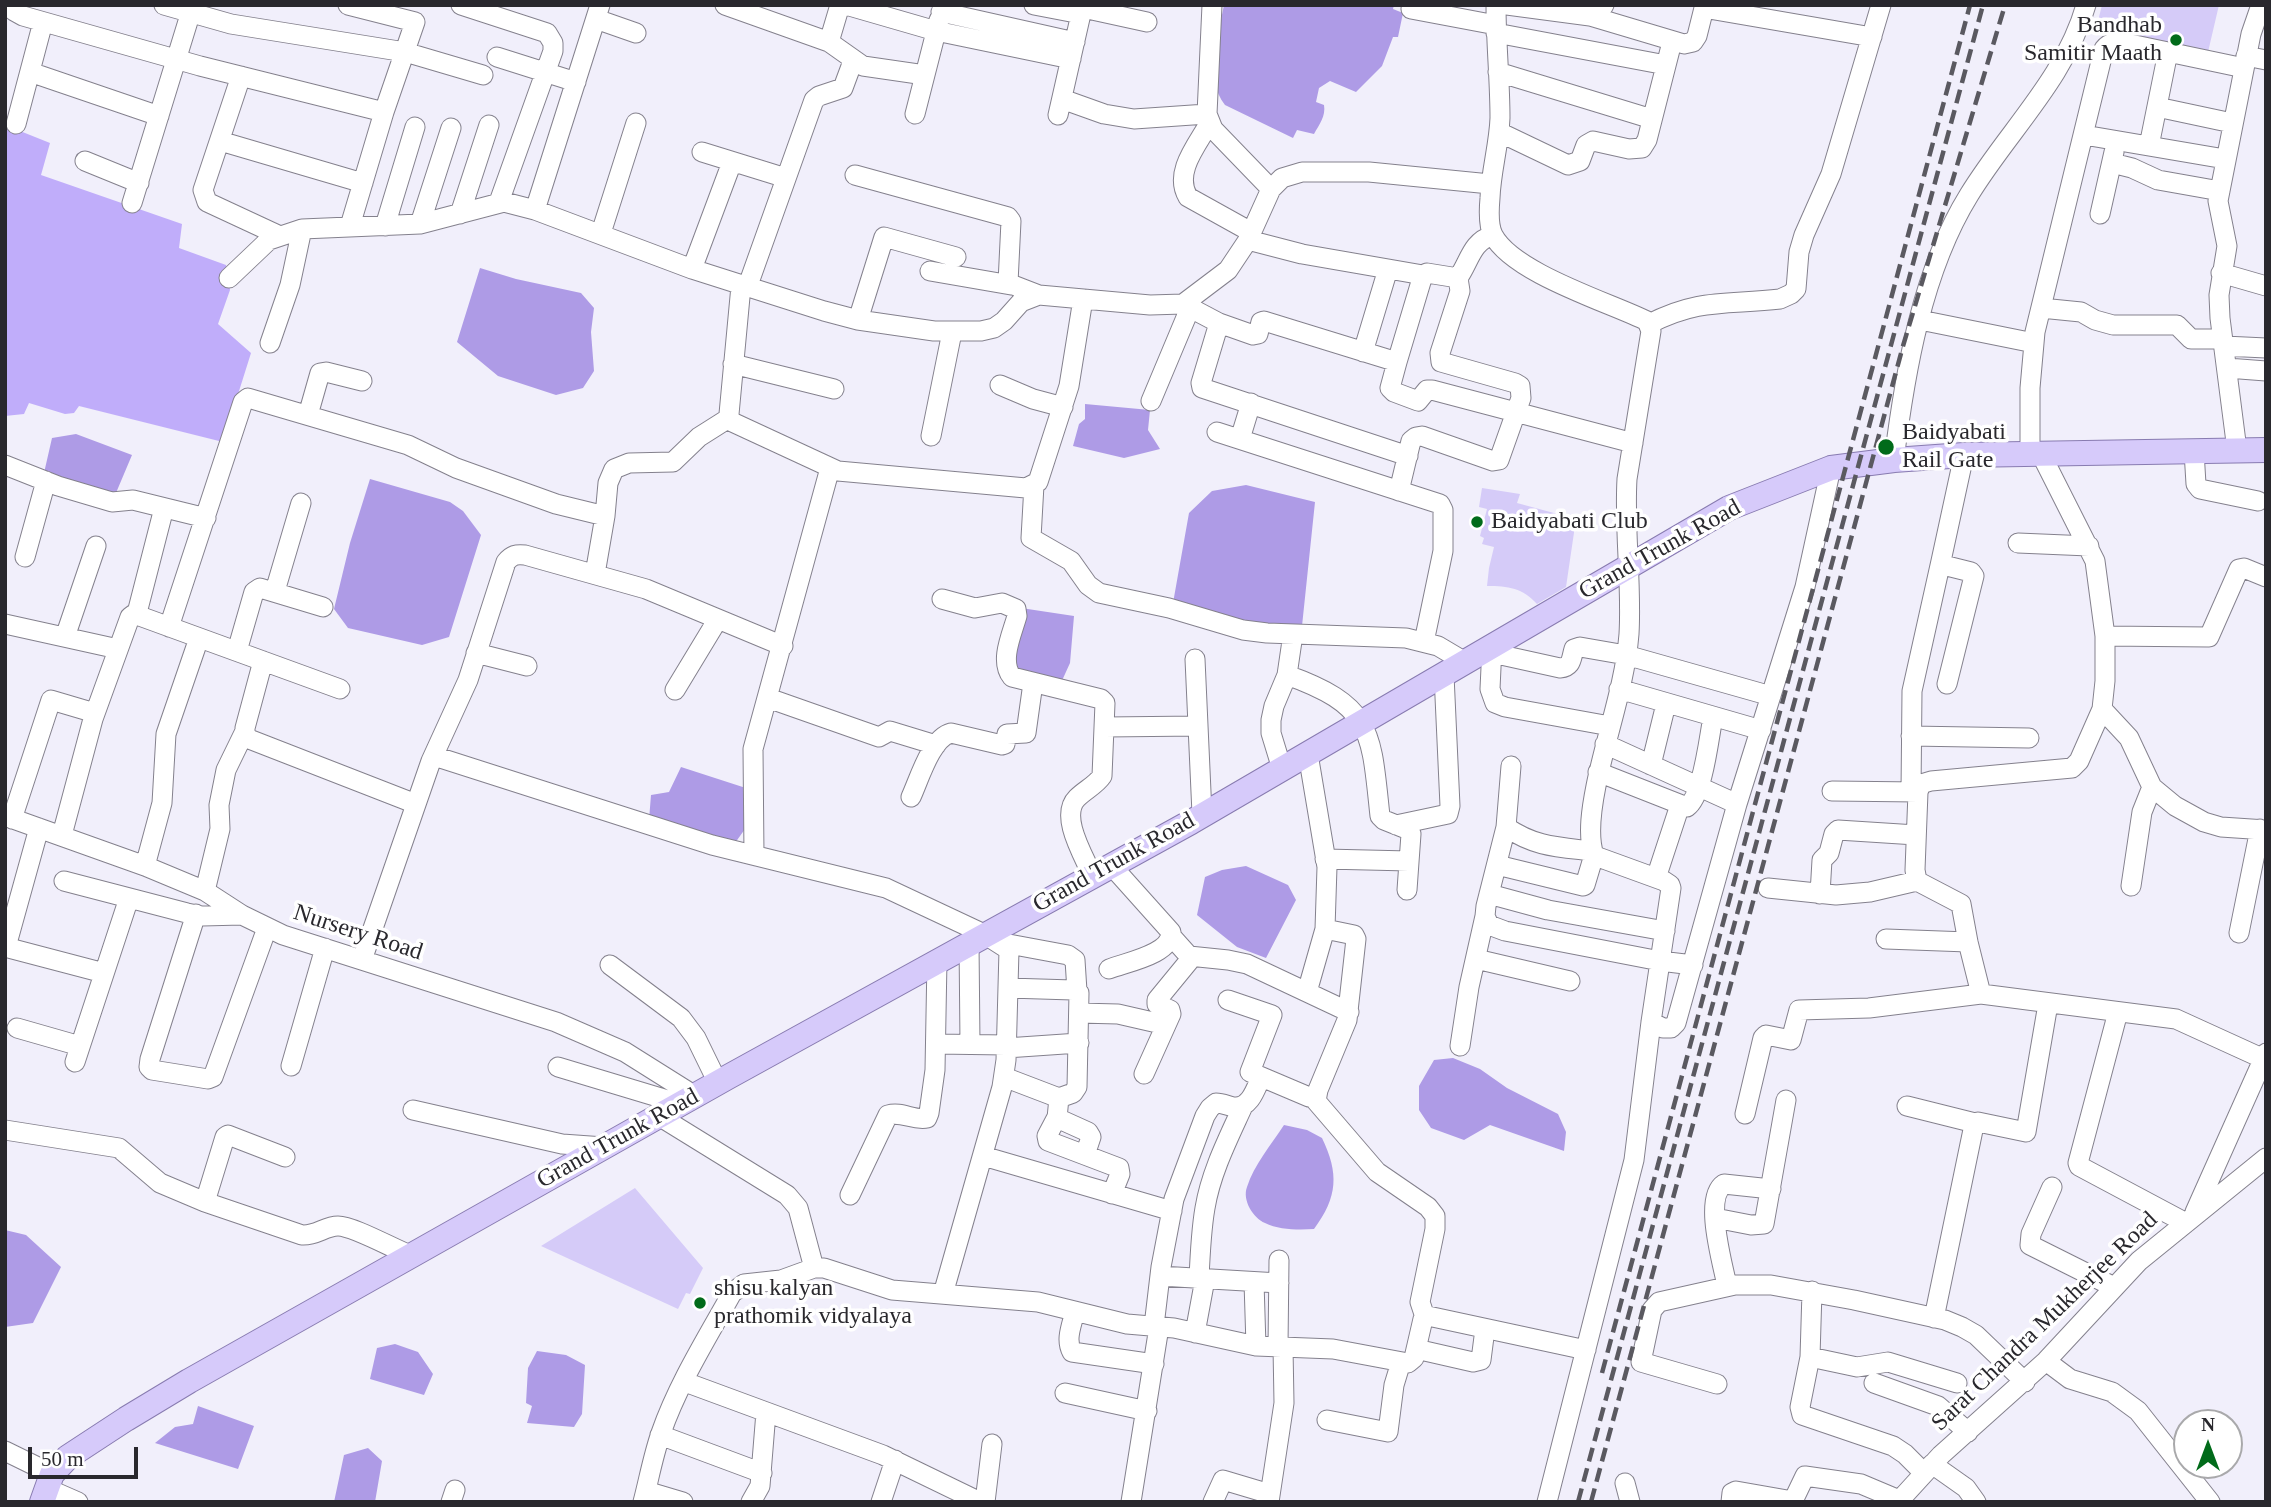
<!DOCTYPE html>
<style>
body{margin:0}
#map{position:relative;width:2271px;height:1507px;overflow:hidden;background:#f1effb;font-family:"Times New Roman",serif}
canvas{display:block}
.frame{position:absolute;inset:0;border:7px solid #29282d;pointer-events:none}
.north{position:absolute;left:2173px;top:1409px;width:70px;height:70px;box-sizing:border-box;background:#fff;border:2px solid #a9a9ab;border-radius:50%;rotate:0deg;font-size:19px;font-weight:700;line-height:28px;text-align:center;color:#29282d}
.north::after{content:'';display:block;margin:auto;width:24px;height:32px;background:#016b1a;clip-path:polygon(50% 0,100% 100%,50% 72%,0 100%)}
.scale{position:absolute;left:28px;top:1447px;width:110px;height:32px;box-sizing:border-box;border:4px solid #29282d;border-top:0;padding-left:9px;font-size:21px;line-height:24px;white-space:nowrap;color:#29282d;-webkit-text-stroke:5px #fff;paint-order:stroke}
</style>
<div id="map">
<canvas width="2271" height="1507"></canvas>
<div class="frame"></div>
<div class="north">N</div>
<div class="scale">50 m</div>
</div>
<script>
const ctx = document.querySelector('canvas').getContext('2d');
ctx.lineJoin = 'round';
function fillPath(path, color) { ctx.fillStyle = color; ctx.fill(path, 'evenodd'); }
function stroke(path, color, width, dash) { ctx.strokeStyle = color; ctx.lineWidth = width; ctx.lineCap = dash ? 'butt' : 'round'; ctx.setLineDash(dash || []); ctx.stroke(path); }
function write(font, color, halo, rows, align = 'center') {
  ctx.font = font + ' "Times New Roman",serif'; ctx.lineWidth = 7; ctx.setLineDash([]); ctx.textBaseline = 'middle'; ctx.strokeStyle = halo; ctx.fillStyle = color; for (const [text, x, y, turn = 0] of rows) {
    ctx.save(); ctx.translate(x, y); ctx.rotate((+turn || 0) * Math.PI / 180); ctx.textAlign = isNaN(turn) ? turn : align; if (halo) ctx.strokeText(text, 0, 0); ctx.fillText(text, 0, 0); ctx.restore();
  }
}
fillPath(new Path2D(`
 M2102 5H2219L2208 52 2199 55 2096 29Z
 M1482 488 1520 494 1517 503 1576 519 1566 587 1537 604C1523 588 1508 586 1487 586L1489 568 1494 547 1482 544 1484 538 1480 536 1487 509 1479 507Z
 M635 1188 703 1268 690 1294 686 1293 678 1309 541 1246Z`), '#d5cbf8');
fillPath(new Path2D(`
 M5 125 50 143 41 175 182 224 179 248 226 265 230 290 218 324 251 353 223 442 79 406 74 413 65 414 29 403 24 414 5 416Z`), '#c0adfa');
fillPath(new Path2D(`
 M1224 5H1394L1393 9 1403 13 1398 37H1393L1382 66 1356 92 1330 81 1319 88 1316 102 1324 105C1326 116 1319 125 1314 134L1297 130 1293 138 1225 105C1204 78 1218 37 1224 5Z
 M480 268 516 279 581 293 594 308 591 332 594 371 583 388 556 395 498 376 457 342Z
 M1085 404 1150 410 1148 430 1160 449 1124 458 1073 446 1079 424 1085 419Z
 M76 434 132 455 113 500 44 473 52 438Z
 M370 479 450 502 463 511 481 535 449 637 422 645 348 628 334 609 350 543Z
 M1246 485 1315 502 1302 626 1251 629 1173 603 1189 513 1212 491Z
 M1021 608 1074 616 1070 663 1060 685 1012 668Z
 M681 767 752 790 755 815 735 843 649 820 651 795 669 792Z
 M1246 866 1288 885 1296 900 1266 958 1237 947 1197 915 1205 877 1222 870Z
 M1453 1058 1480 1069 1507 1088 1558 1114 1566 1132 1564 1151 1490 1125 1464 1140 1431 1128 1419 1110V1086L1434 1060Z
 M1284 1125 1307 1130 1322 1138C1339 1173 1338 1197 1314 1229 1299 1230 1279 1230 1265 1223 1253 1218 1242 1200 1247 1187 1254 1165 1271 1145 1284 1125Z
 M5 1230 26 1235 61 1267 33 1323 5 1327Z
 M395 1344 418 1352 433 1374 424 1395 370 1379 377 1348Z
 M537 1351 566 1355 585 1365 582 1414 574 1427 527 1423 532 1406 526 1403 528 1368Z
 M198 1406 254 1426 238 1469 155 1443 175 1427 193 1424Z
 M368 1448 382 1461 375 1502H334L344 1455Z`), '#ae9be6');
const minor = new Path2D(`
 M14 5V11L23 16 200 66 384 112
 M164 5 231 24 405 52 483 75
 M348 5 415 22 384 112 350 226
 M461 5 547 33 553 43V51L499 202
 M725 5 829 42 863 66 925 75
 M846 5 936 31 1071 59
 M1034 5 1081 14
 M1212 5 1207 114 1213 129 1271 189
 M1496 5C1496 43 1500 81 1500 118 1499 145 1491 171 1490 198 1489 209 1488 225 1493 235 1513 273 1608 302 1647 321L1651 331 1627 479C1624 531 1632 583 1629 634 1625 685 1606 736 1596 786 1592 806 1587 835 1594 855L1598 857 1664 881 1670 885 1671 888 1651 1022 1634 1160 1547 1502
 M1507 5 1590 16 1598 13 1604 5
 M1705 5 1709 9 1872 37
 M1083 8 1147 22
 M1411 9 1496 25
 M941 12 1075 42
 M1590 16 1684 44 1693 42 1697 36 1704 8
 M596 19 636 33
 M1496 33 1666 65
 M829 42 840 5
 M2246 56 2266 60
 M497 57 576 82
 M30 72 159 116
 M1498 72 1652 119
 M241 76 203 190 207 202 278 235
 M1062 99 1104 114 1134 119 1207 114
 M2157 107 2232 123
 M915 114 939 20
 M1058 115 1083 5
 M1210 122C1198 144 1173 172 1188 197L1251 232
 M16 124 43 22
 M1499 132 1568 165 1580 161 1586 145 1593 141 1629 149 1642 148 1647 140 1672 42
 M2084 135 2225 159
 M220 141 363 183
 M2149 146 2168 52
 M702 152 786 178
 M85 161 139 183
 M2112 163 2132 168 2158 180 2220 191
 M855 175 1008 217 1011 221 1008 283 1039 295
 M132 203 193 5
 M535 210 600 5
 M460 214 489 125
 M2100 214 2114 152
 M420 224 451 128
 M385 226 415 127
 M601 233 636 123
 M1248 240 1302 254 1423 275
 M692 269 732 162
 M930 271 1011 285
 M2221 273 2266 286
 M229 278 269 240 302 229 420 224 504 202 535 210 692 269 824 311 858 320 934 331H981L994 328 1004 321 1021 302 1039 295 1150 305 1183 304 1228 270 1248 240 1271 189 1282 178 1302 172H1369L1490 184
 M741 286 729 414 730 421 838 471 1026 488 1038 482 1069 386 1083 299
 M747 288 814 100 819 96 843 88 853 61
 M1183 304 1219 323 1253 335 1258 334 1261 322 1264 321 1397 362 1423 275 1427 273 1458 278C1470 261 1471 242 1493 235
 M2041 308 2081 312 2095 320 2113 325H2177L2191 339H2223
 M858 320 884 237 956 257
 M1920 320 2034 343
 M1219 323 1201 383 1202 388 1408 456
 M1649 324C1699 298 1727 305 1780 299L1791 294 1796 289 1799 252 1804 235 1831 174 1881 5
 M270 343 290 285 302 229
 M2224 346 2266 348
 M1363 352 1388 269
 M1397 362 1390 388 1394 392 1418 401 1427 390H1432L1633 443
 M733 364 834 389
 M2227 368 2266 371
 M1000 385 1033 399 1063 407
 M1151 401 1190 308
 M308 415 320 373 326 372 362 381
 M1217 432 1440 504 1443 510V551L1424 642
 M931 436 952 332
 M1240 439 1251 403
 M2237 450 2220 318 2219 295 2227 246 2218 201 2251 34 2261 5
 M2194 451 2196 484 2200 489 2258 501
 M2030 454V388L2035 332 2104 49C2111 40 2120 43 2130 44L2244 68
 M2041 454 2095 561 2105 636V681L2102 709 2079 761 2072 768 1931 781 1921 784 1918 792 1915 870 1917 881 1961 904 1968 942 1981 994 2176 1019 2266 1060
 M1894 460C1905 372 1922 271 1969 195 2008 131 2065 79 2086 5
 M5 465 58 486 112 502 133 500 206 518
 M1034 485 1031 538 1071 561 1088 585 1099 593 1169 608 1243 630 1267 633 1406 638 1438 646 1465 662
 M1399 491 1411 441 1416 437 1422 436 1493 461 1499 460 1521 398 1520 386 1515 383 1441 362 1440 353 1460 291 1458 278
 M2018 543 2089 546
 M25 557 46 481
 M595 574 605 516 608 483 614 469 629 463 673 462 699 437 729 418
 M275 591 301 503
 M942 599 975 608 1002 603 1016 609 1017 616C1012 634 999 661 1012 677L1101 699 1105 703 1102 776C1096 785 1085 790 1077 798 1059 816 1084 856 1092 875
 M137 613 164 508
 M5 624 118 649
 M169 627 243 402 248 398 408 445 456 468 556 504 605 516
 M2105 636 2209 637 2239 569 2244 568 2266 577
 M65 637 96 546
 M1492 646 1490 689 1495 703 1505 707 1610 726
 M237 651 254 592 260 588 323 607
 M476 653 527 666
 M1492 653 1560 668C1572 667 1571 659 1574 649L1580 647 1626 655 1771 696
 M1195 659 1202 814
 M263 661 245 728V734L249 739 416 804
 M1287 675C1374 706 1371 733 1380 816L1384 820 1409 830 1411 834 1407 890
 M1947 684 1974 576 1971 572 1943 565 1941 561 1964 455
 M1619 689 1761 730
 M675 690 718 619
 M768 698 879 737 890 731 936 745
 M2102 709 2129 738 2152 787 2175 806 2204 822 2221 827 2266 830
 M1105 727 1198 726
 M1911 736 2029 738
 M1605 744 1737 804
 M1308 754 1327 867 1325 929 1354 935 1356 939 1347 1020 1318 1090 1316 1101 1377 1172 1428 1207 1435 1216V1229L1420 1302 1425 1317
 M434 756 712 845 886 888 984 934 1009 950 1006 1060 1002 1087 943 1294
 M1651 765 1666 704
 M1511 766 1506 827 1486 906 1485 916 1489 925 1505 931 1660 961 1693 965
 M1282 769 1271 733V720L1274 706 1287 675 1293 634
 M1598 772 1687 807C1703 796 1709 737 1713 717
 M1832 791 1918 792
 M1911 792 1912 691 1941 561
 M911 797C919 780 931 738 951 733L1002 745 1005 744 1007 734 1026 733 1033 683
 M5 816 145 866 205 891 242 915 283 935 556 1022 625 1052 695 1096
 M12 819 51 700 95 713
 M1396 825 1448 814 1450 806 1444 675
 M1506 827C1535 847 1558 847 1592 851
 M62 835 93 719 130 617 134 614 340 689
 M754 855 753 749 830 468
 M1325 859 1409 861
 M1497 865 1583 886 1585 885 1594 855
 M145 866 162 803 166 734 199 638
 M1656 878 1680 805
 M64 881 187 913 202 916 242 915
 M2131 886 2142 812 2152 787
 M1768 888 1836 895 1870 892 1917 881
 M205 891 220 829 219 805 226 770 245 731
 M1489 894 1548 910 1665 931
 M1820 894 1822 860 1829 853 1834 834 1838 830 1916 835
 M196 914 150 1059 149 1067 152 1070 208 1079 213 1077 267 928
 M2239 933 2260 829
 M1886 939 1968 942
 M969 942 970 1044
 M998 942 1068 955 1075 960 1077 991
 M5 947 104 973
 M6 947 39 828
 M1189 956 1228 960 1247 964 1349 1012
 M1476 959 1570 981
 M362 960 431 761 468 680 506 562C512 555 516 554 525 555L646 589 783 646
 M610 965 681 1018 696 1038 718 1083
 M1109 969C1127 962 1172 954 1171 932L1111 865
 M1008 988 1073 990 1079 993 1077 1087 1073 1093 1059 1098
 M1307 992 1325 929
 M1228 1000 1272 1015 1250 1072 1309 1097 1316 1096
 M2118 1012 2078 1163 2079 1166 2186 1223
 M1079 1013 1118 1014 1166 1025
 M1651 1022 1663 1028H1671L1676 1023 1737 804 1805 587 1831 468
 M17 1028 80 1046
 M936 1044 1006 1045
 M1460 1046 1469 987 1485 916
 M1006 1048 1079 1043
 M75 1062 129 898
 M291 1066 325 948
 M558 1067 681 1104
 M1144 1074 1171 1014 1170 1010 1157 1004V1000L1189 961V956L1172 937
 M1004 1077 1059 1098 1057 1118 1088 1132 1091 1137 1085 1155
 M1907 1106 1975 1123
 M413 1110 562 1144 604 1147
 M1745 1114 1763 1038 1766 1035 1791 1040 1799 1010 1869 1008 1981 994
 M659 1116 787 1195 798 1208 814 1268
 M1057 1117 1047 1136 1048 1141 1119 1168 1120 1174 1112 1194
 M5 1130 119 1148 160 1183 205 1202 302 1235C316 1236 325 1226 338 1226 353 1226 394 1249 410 1255
 M983 1156 1172 1211
 M2052 1187 2031 1234 2030 1245 2114 1287
 M850 1195 888 1115C902 1111 914 1121 927 1118L929 1113 935 1070 937 960
 M205 1202 225 1137 228 1135 285 1157
 M2195 1212 2266 1053
 M1715 1218 1751 1225 1764 1224 1786 1100
 M1160 1276 1279 1283
 M1199 1279C1200 1255 1201 1231 1205 1208 1211 1172 1228 1139 1243 1106
 M1254 1282 1256 1346
 M1727 1286C1723 1264 1703 1198 1724 1184L1771 1189
 M1812 1291 1810 1357 1800 1407 1802 1415 1893 1446 1905 1454 1924 1473
 M1075 1311C1072 1325 1065 1339 1072 1352L1154 1364
 M1934 1318 1974 1125 1978 1122 2026 1132 2048 1004
 M1154 1326 1161 1267 1174 1199 1205 1116 1210 1108 1216 1103C1223 1103 1228 1106 1234 1107 1250 1109 1256 1088 1261 1077
 M1195 1333 1205 1279
 M1278 1347 1279 1260
 M1416 1349 1473 1362 1481 1360 1485 1329
 M1810 1357 1857 1367 1888 1362 1957 1383
 M2046 1361 2070 1379 2112 1392 2138 1411 2210 1502
 M685 1382 883 1455 980 1502
 M1874 1383 1938 1406 1968 1432
 M1717 1384 1641 1362 1652 1310 1659 1302 1735 1285H1771L1854 1300 1945 1320 1962 1327 1976 1335 2025 1382
 M1065 1393 1147 1411
 M1327 1420 1388 1432 1394 1385 1401 1362
 M660 1435 762 1473
 M5 1451 52 1474
 M1932 1464 1966 1488 1976 1502
 M1625 1483 1630 1502
 M46 1488 78 1502
 M646 1491 683 1502
 M451 1502 455 1490
 M643 1502C649 1479 653 1456 661 1433 678 1384 707 1338 732 1293L744 1284 781 1280 814 1268H824L892 1290 1038 1302 1127 1324 1174 1328 1256 1346 1333 1349 1408 1363 1414 1358 1423 1319 1428 1316 1586 1350
 M751 1502 760 1486 766 1412
 M881 1502 895 1460
 M985 1502 992 1444
 M1131 1502 1159 1327
 M1213 1502 1223 1480 1270 1494
 M1269 1502 1284 1403 1283 1347
 M1731 1502 1732 1493 1736 1491 1793 1501 1805 1476 1861 1484 1899 1500
 M1898 1502 1941 1455 2046 1361 2139 1261 2266 1158`);
const major = new Path2D(`
 M42 1502 52 1474 68 1457 126 1419 189 1381 728 1077 1191 822 1729 508 1831 468 1894 460 1964 455 2266 450`);
stroke(minor, '#84818d', 21);
stroke(major, '#887bb0', 26);
stroke(minor, '#fff', 19);
stroke(major, '#d6cafa', 24);
stroke(new Path2D(`
 M1602 1373 1970 5
 M1578 1502 1983 5
 M1591 1502 1903 346 2005 5`), '#5a5960', 4.5, [14, 7]);
for (const [x, y, r, color] of [
 [2176,40,7,"#016b1a"],
 [1886,447,9,"#016b1a"],
 [1477,522,7,"#016b1a"],
 [700,1303,7,"#016b1a"]
]) { const dot = new Path2D(); dot.arc(x, y, r, 0, 2 * Math.PI); ctx.fillStyle = color; ctx.fill(dot); stroke(dot, '#fff', 2.5); }
write('24px', '#29282d', '#fff', [
 ["Bandhab",2162,26,"right"],
 ["Samitir Maath",2162,54,"right"],
 ["Baidyabati",1902,433],
 ["Rail Gate",1902,461],
 ["Baidyabati Club",1491,522],
 ["shisu kalyan",714,1289],
 ["prathomik vidyalaya",714,1317]
], 'left');
write('24px', '#29282d', '#fff', [
 ["Grand Trunk Road",1660,550,-29],
 ["Grand Trunk Road",1114,863,-29],
 ["Nursery Road",358,933,18],
 ["Grand Trunk Road",618,1139,-29],
 ["Sarat Chandra Mukherjee Road",2045,1322,-44]
]);
</script>
